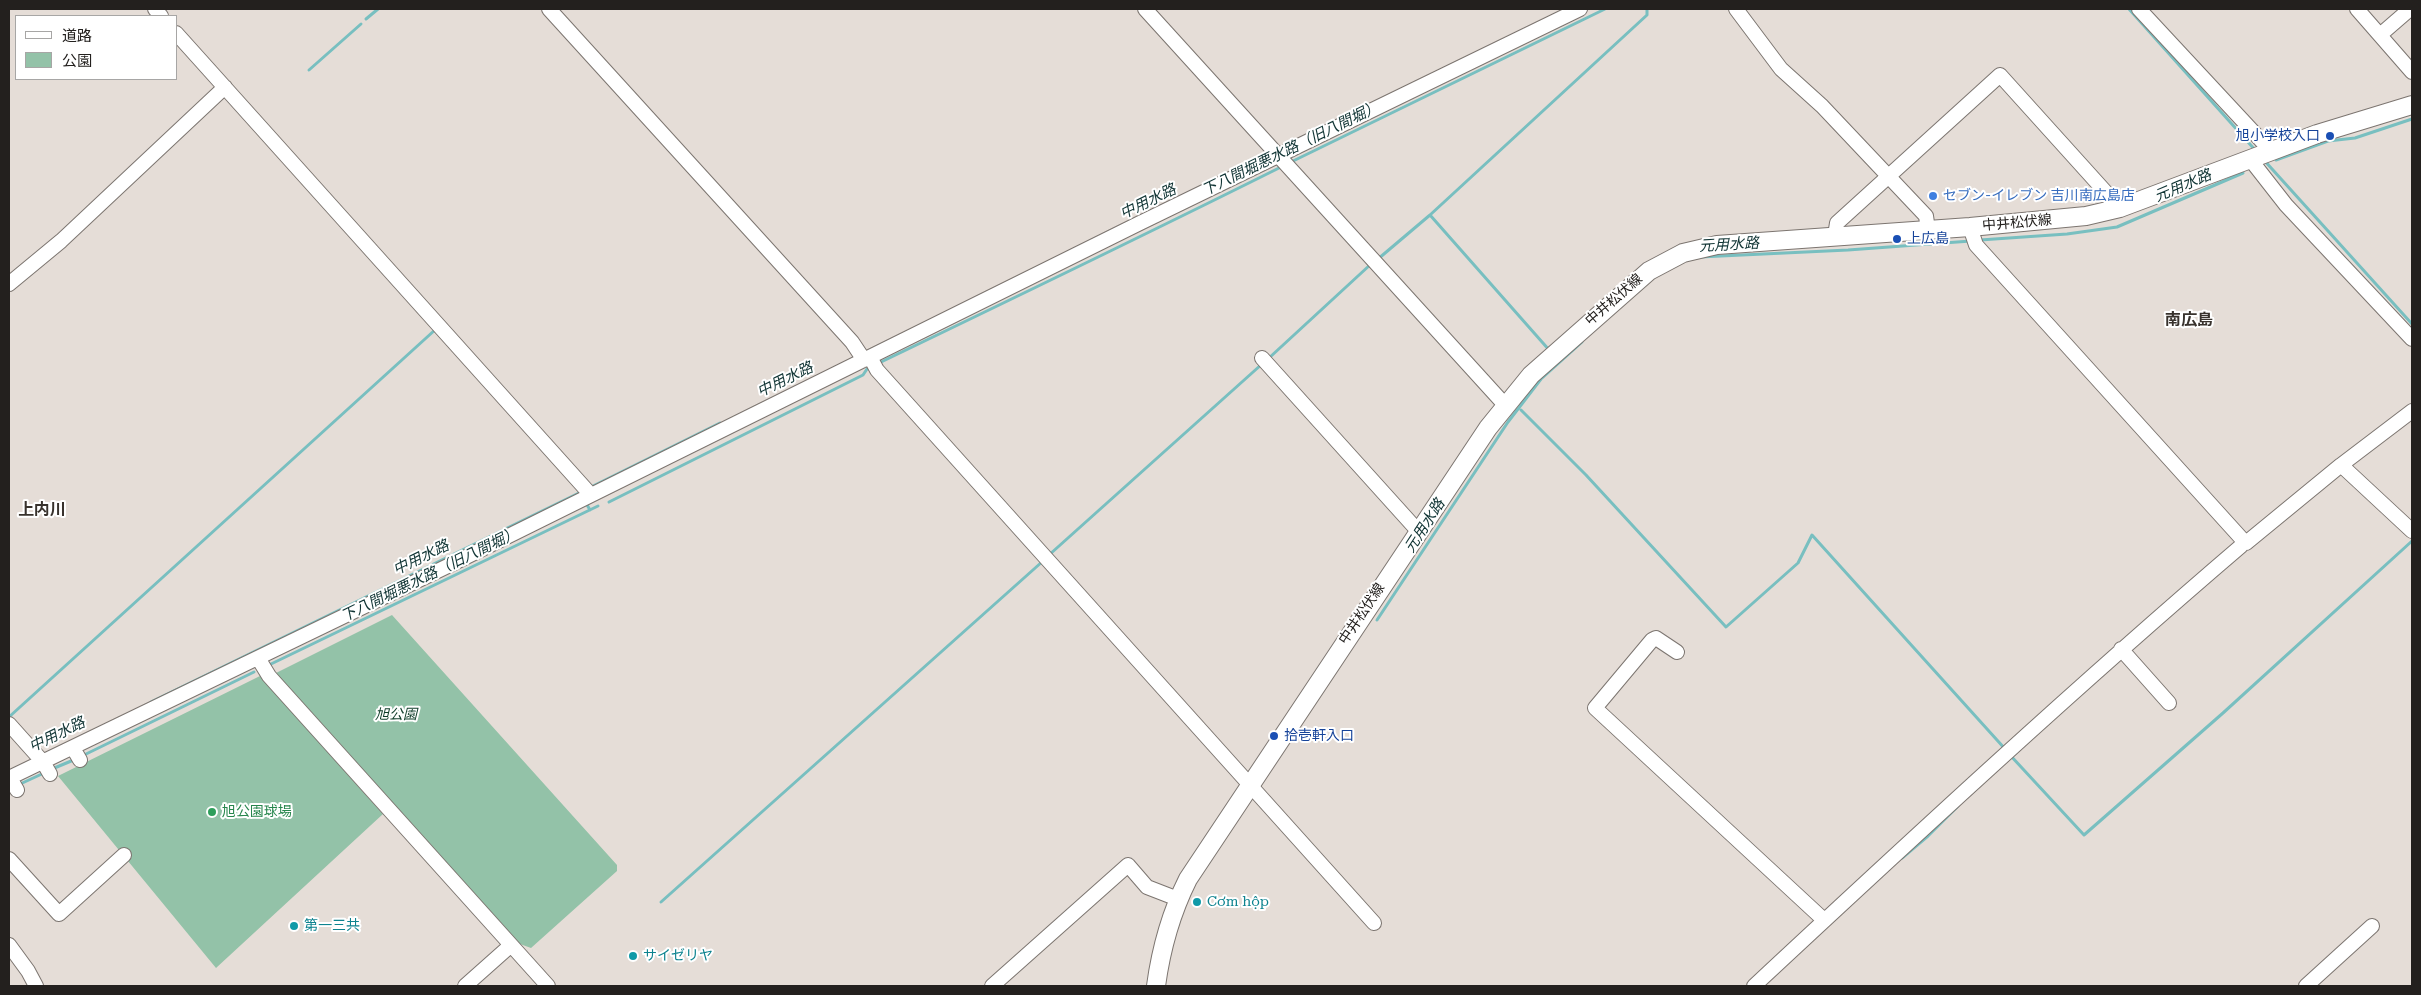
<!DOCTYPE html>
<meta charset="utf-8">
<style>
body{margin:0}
#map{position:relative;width:2421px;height:995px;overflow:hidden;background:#e5ddd7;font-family:"Roboto Serif","Noto Sans JP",serif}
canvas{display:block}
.frame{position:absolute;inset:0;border:10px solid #23201e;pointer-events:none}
.legend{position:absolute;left:15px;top:15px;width:162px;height:65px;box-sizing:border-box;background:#fff;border:1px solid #a7a6a5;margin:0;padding:6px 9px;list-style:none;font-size:15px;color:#23201e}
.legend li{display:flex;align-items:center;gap:10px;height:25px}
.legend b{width:25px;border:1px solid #a7a6a5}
</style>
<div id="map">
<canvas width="2421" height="995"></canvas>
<div class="frame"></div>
<ul class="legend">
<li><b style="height:6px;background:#fff"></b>道路</li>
<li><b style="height:14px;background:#93c2a8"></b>公園</li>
</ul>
</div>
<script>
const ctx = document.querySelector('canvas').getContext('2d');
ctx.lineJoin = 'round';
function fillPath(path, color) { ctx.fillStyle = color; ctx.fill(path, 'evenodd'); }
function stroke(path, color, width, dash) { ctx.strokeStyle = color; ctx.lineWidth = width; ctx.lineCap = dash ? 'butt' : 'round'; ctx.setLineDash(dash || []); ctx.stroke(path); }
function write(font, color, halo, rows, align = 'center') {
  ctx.font = font + ' "Roboto Serif","Noto Sans JP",serif'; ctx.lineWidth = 4; ctx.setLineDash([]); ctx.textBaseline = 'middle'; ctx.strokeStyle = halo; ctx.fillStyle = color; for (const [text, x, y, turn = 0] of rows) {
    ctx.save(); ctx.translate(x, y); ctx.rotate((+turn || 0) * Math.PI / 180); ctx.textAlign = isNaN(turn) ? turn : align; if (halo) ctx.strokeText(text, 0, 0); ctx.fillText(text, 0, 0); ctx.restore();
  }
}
fillPath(new Path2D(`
 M392 615 617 865V871L531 948 520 944 276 679V673Z
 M260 676 383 814 216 968 58 776Z`), '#93c2a8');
stroke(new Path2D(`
 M2129 9 2256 151
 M366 19 378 9
 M309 70 361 24
 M2263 159 2412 324
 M2276 160 2328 141 2355 138 2412 119
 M1291 162 1605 9
 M1430 215 1550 351
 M1980 240 2067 234 2117 227 2243 173
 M1700 257 1848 250 1971 241
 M1378 259 1430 215 1647 15V9
 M1269 358 1371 264
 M879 363C1014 298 1149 233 1283 166
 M1521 410 1586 475 1726 627 1798 563 1812 535 2006 750
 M589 488 720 423
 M609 502 863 375 867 369
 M586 503 590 510
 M1049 555 1262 364
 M1377 620 1508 422 1541 379 1582 342
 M271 664 598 506
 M151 702 583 491
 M9 717 436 329
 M2010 755 2084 835 2223 713 2412 541
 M82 756 254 672
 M52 769 76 759
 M18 785 44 773
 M1902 858 1928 836 1958 806
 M661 902 1043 561`), '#78bfc0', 3);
const minor = new Path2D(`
 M155 9 161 16
 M549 9 852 342 864 360
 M1145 9 1505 405
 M1736 9 1781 69 1822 106 1926 216 1928 230
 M2139 9 2271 151
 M2357 9 2412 72
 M176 33 591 495
 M2380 35 2410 9
 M2250 159 2286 205 2412 339
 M1970 227 1976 245 2241 538
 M1835 236 1837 223 2000 75 2120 208
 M9 284 61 241 225 87
 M870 357 877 370 1374 923
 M1262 358 1418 531
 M2341 465 2412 531
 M2246 543 2341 465 2412 411
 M2121 649 2169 703
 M1677 652 1656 638 1652 640 1595 708 1824 920
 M258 658 269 676 548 986
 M9 724 43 762 50 774
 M73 748 80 760
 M9 778 454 563 1140 223 1580 9
 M10 778 17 790
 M9 859 59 914 124 855
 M9 945 28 971 36 986
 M465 986 510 946
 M992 986 1128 865 1147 887 1178 899
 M1754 986C1914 837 2075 688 2241 546
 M2306 986 2372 926`);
const major = new Path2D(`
 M1156 986C1161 949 1171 913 1188 879L1488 428 1531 375 1649 271 1683 253 1717 245 1970 227 2086 216 2120 208 2317 134 2412 105`);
stroke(minor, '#7c7570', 16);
stroke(major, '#7c7570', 20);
stroke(minor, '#fff', 14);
stroke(major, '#fff', 18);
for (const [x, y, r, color] of [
 [2330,136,5,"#1a4fb4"],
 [1933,196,5,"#3f7fe0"],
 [1897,239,5,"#1a4fb4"],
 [1274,736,5,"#1a4fb4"],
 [212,812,5,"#2e9e5b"],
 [1197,902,5,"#0f9aa8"],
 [294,926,5,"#0f9aa8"],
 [633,956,5,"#0f9aa8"]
]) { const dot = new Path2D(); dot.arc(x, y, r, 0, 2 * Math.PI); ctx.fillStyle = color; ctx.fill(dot); stroke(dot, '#fff', 2); }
write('14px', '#164399', '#fff', [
 ["旭小学校入口",2320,136,"right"],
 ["上広島",1907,239],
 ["拾壱軒入口",1284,736]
], 'left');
write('14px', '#366cbe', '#fff', [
 ["セブン-イレブン 吉川南広島店",1943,196]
], 'left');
write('14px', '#23201e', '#fff', [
 ["中井松伏線",2017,223,-5],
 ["中井松伏線",1614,300,-41],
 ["中井松伏線",1362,614,-56]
]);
write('italic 14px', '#0d3b27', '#fff', [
 ["旭公園",396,715]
]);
write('14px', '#27864d', '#fff', [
 ["旭公園球場",222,812]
], 'left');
write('14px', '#0d838f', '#fff', [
 ["Cơm hộp",1207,902],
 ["第一三共",304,926],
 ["サイゼリヤ",643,956]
], 'left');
write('italic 15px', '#103434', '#fff', [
 ["下八間堀悪水路（旧八間堀）",1291,149,-26],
 ["元用水路",2183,186,-23],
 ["中用水路",1148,202,-26],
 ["元用水路",1729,245,-3],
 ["中用水路",785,380,-26],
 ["元用水路",1425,526,-57],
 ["中用水路",421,558,-26],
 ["下八間堀悪水路（旧八間堀）",430,575,-26],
 ["中用水路",57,735,-26]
]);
write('bold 16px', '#38322d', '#fff', [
 ["南広島",2189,320],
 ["上内川",42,510]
]);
</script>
